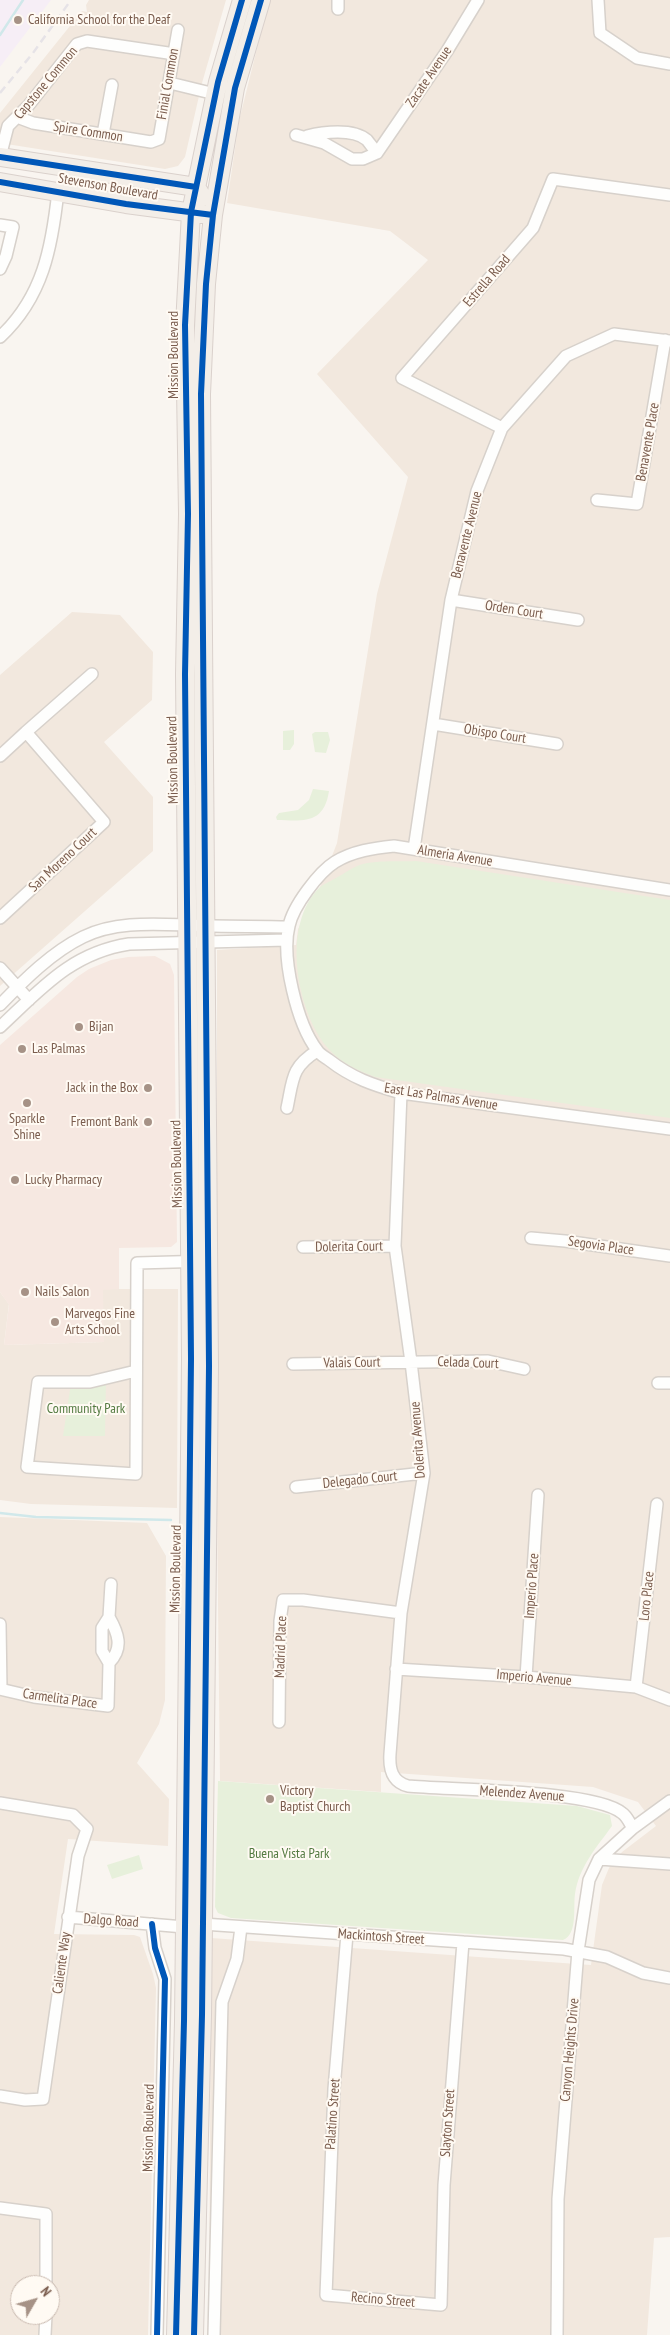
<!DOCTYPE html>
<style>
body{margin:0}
#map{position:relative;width:670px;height:2335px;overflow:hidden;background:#f9f5f0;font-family:"PT Sans Narrow",sans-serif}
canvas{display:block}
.north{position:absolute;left:10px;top:2275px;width:50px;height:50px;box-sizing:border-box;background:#fffaf3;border:1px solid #cabbb1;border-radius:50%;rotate:52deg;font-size:14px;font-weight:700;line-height:20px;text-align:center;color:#7a5c4d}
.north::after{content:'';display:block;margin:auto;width:18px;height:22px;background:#a69286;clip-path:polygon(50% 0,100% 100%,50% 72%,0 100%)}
</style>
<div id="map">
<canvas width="670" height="2335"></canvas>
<div class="north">N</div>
</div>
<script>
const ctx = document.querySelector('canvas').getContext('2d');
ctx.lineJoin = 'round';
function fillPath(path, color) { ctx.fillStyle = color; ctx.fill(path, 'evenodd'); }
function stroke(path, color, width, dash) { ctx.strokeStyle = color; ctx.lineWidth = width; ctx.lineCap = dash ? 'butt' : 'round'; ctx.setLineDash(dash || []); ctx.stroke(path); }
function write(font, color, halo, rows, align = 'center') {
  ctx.font = font + ' "PT Sans Narrow",sans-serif'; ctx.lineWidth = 4; ctx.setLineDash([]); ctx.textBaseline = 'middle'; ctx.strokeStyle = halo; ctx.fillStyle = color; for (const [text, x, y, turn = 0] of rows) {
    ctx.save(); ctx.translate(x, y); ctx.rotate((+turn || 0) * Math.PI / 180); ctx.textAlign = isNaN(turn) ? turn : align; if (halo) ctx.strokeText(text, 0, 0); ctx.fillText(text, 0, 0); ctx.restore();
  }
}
fillPath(new Path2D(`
 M89 0H226L202 83 185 157 178 166 165 169 0 143V113L82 11 87 12 86 5Z
 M269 0H670V2237L654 2238 647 2335H209L211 1938 591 1965 602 1885 609 1868 622 1852 656 1826 638 1802 593 1787 381 1772V1792L220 1781 217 1514V950L296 945 298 929 320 887 337 843 377 594 408 477 317 374 428 260 390 231 227 203 239 121Z
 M72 612 120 615 153 652 152 700 104 742 153 797V851L0 986V675Z
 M103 1289H178L177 1508 31 1504 0 1500V1292L9 1304 4 1345 103 1342Z
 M0 1517 147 1523 166 1556 165 1700 159 1724 137 1763 169 1799 168 1846 68 1839 54 1934 134 1935 140 1937 153 1974 156 1988 148 2335H0ZM20 2285H50V2315H20Z`), '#f2e8de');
fillPath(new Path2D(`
 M155 956 170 964 174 975 177 1242 171 1247 119 1248V1289L103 1290 104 1342 4 1345 9 1305 0 1292V1045L77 977 89 969 111 960 128 957Z`), '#f6e8e1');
fillPath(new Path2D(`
 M0 0H51L0 67Z`), '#f6eef6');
fillPath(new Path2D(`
 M294 730V744L290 750H283V731Z
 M315 732H328L330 740 326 753 315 752 312 734Z
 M313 789 329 791C324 824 304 821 277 820L276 817 279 813 298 810 309 800Z
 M416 861 670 900V1118L375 1077C357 1070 339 1062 327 1047 296 1010 281 924 320 887 324 884 331 881 336 878 344 874 354 866 363 864 380 860 400 862 416 861Z
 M106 1379 105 1436H63L71 1383Z
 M218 1781 577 1806 610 1815 612 1826C596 1848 579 1867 575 1894 573 1908 578 1934 563 1940L231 1918 218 1913 215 1907Z
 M139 1855 143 1869 112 1879 107 1865Z`), '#e7f0db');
stroke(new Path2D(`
 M0 35 23 0
 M0 1513 36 1517 171 1520`), '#d0e8ea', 2.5);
const minor = new Path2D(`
 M338 0V9
 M598 0 600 33 637 58 670 64
 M170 83 215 94
 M17 117 33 123 151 142 159 139 178 30
 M103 134 112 85
 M296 135 324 143 352 159H363L377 153 447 51 478 0
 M307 136C323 132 353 128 367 140 370 144 374 149 377 153
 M0 157 8 126 28 106 77 44 87 41 168 53 173 56
 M0 225 13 227 6 256 0 269
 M0 337C43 297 52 247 58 191
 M502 428 402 378 533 228 553 179 670 195
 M597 500 637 504 665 340
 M451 600 578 620
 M433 724 557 744
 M0 756 26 732
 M414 849 451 600 477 491 502 428 566 356 614 334 670 341
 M670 890 394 846C374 848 353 851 335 862 319 872 293 906 289 926 281 957 297 1024 317 1050 319 1054 325 1057 329 1060 352 1078 373 1085 401 1093L670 1129
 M0 918 104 822 26 732 92 674
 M0 968 29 1000
 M0 1005C24 980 52 952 83 937 115 921 154 924 188 925 222 927 255 926 288 927
 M0 1027C41 989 71 953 129 944L287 940
 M401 1093 395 1246 411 1362 424 1473 401 1613 390 1754C389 1769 392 1782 408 1786 450 1790 595 1790 622 1813 627 1816 630 1824 633 1828
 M287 1108C293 1080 291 1067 317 1051
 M531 1238 565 1241 670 1256
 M303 1247 395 1246
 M293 1364 488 1361 524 1369
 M136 1371 90 1382H38L27 1467 136 1474 137 1263 209 1261
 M658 1383H670
 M296 1487 424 1473
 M0 1624 1 1689
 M109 1663C124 1648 118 1633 109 1617
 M396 1669 526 1677 636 1687 670 1700
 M526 1677 538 1495
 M636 1687 657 1504
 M0 1689 34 1697 108 1706 109 1663 102 1651V1628L109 1617 111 1584
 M279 1722 280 1621 283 1600H303L401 1613
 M0 1803 73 1815 87 1829 78 1856 43 2099 25 2100 0 2096
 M599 1859 670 1864
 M68 1917 184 1927 203 1924 564 1949 607 1957 643 1973 670 1978
 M152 1924 155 1948 165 1979 157 2335
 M347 1934 334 2089 326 2295 441 2305 444 2185 463 1942
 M0 2208 46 2214V2285
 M45 2335 46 2315
 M214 2335 222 2002 237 1959 241 1927
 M557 2335 558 2199 578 1951 589 1880 599 1859 633 1828 670 1801`);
const primary = new Path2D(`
 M0 157 196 187 202 197
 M0 182 126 204 202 214
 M176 2335 184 2021 191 1359 185 674 188 514 185 325 191 212 218 82 242 0
 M194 2335 202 2015 209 1366 201 394 206 284 213 215 235 88 261 0`);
stroke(minor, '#d7d1cb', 14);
stroke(primary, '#dad1cc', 20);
stroke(minor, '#fefefd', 11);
stroke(primary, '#f3eee8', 18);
stroke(new Path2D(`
 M0 93 33 53 71 0`), '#e6e3e7', 2.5, [8, 5]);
stroke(new Path2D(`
 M0 157 196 187
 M0 182 126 204 213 215
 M152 1924 155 1948 165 1979 157 2335
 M176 2335 184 2021 191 1359 185 674 188 514 185 325 191 212 218 82 242 0
 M194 2335 202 2015 209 1366 201 394 206 284 213 215 235 88 261 0`), '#0057b8', 6);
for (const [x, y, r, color] of [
 [18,20,5,"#a69286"],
 [79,1027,5,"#a69286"],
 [22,1049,5,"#a69286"],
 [148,1088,5,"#a69286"],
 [27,1103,5,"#a69286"],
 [148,1122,5,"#a69286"],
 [15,1180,5,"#a69286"],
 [25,1292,5,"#a69286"],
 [55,1322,5,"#a69286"],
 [270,1799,5,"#a69286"]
]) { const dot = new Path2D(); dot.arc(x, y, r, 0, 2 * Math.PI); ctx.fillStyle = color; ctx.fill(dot); stroke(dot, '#fffaf3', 2); }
write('14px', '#7a5c4d', '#fffaf3', [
 ["California School for the Deaf",28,20],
 ["Bijan",89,1027],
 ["Las Palmas",32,1049],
 ["Jack in the Box",138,1088,"right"],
 ["Sparkle",27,1119,"center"],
 ["Shine",27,1135,"center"],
 ["Fremont Bank",138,1122,"right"],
 ["Lucky Pharmacy",25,1180],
 ["Nails Salon",35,1292],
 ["Marvegos Fine",65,1314],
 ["Arts School",65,1330],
 ["Victory",280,1791],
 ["Baptist Church",280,1807]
], 'left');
write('14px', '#7a5c4d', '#fffaf3', [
 ["Zacate Avenue",429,77,-56],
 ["Capstone Common",46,83,-50],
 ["Finial Common",168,84,-80],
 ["Spire Common",88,132,9],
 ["Stevenson Boulevard",108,187,10],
 ["Estrella Road",487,281,-49],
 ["Mission Boulevard",174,355,-90],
 ["Benavente Place",648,442,-80],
 ["Benavente Avenue",467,535,-76],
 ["Orden Court",514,610,9],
 ["Obispo Court",495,734,9],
 ["Mission Boulevard",173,760,-91],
 ["Almeria Avenue",455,856,9],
 ["San Moreno Court",63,860,-43],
 ["East Las Palmas Avenue",441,1097,9],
 ["Mission Boulevard",177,1164,-91],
 ["Segovia Place",601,1246,8],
 ["Dolerita Court",349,1247,-1],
 ["Valais Court",352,1363,-1],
 ["Celada Court",468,1363,2],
 ["Dolerita Avenue",418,1440,-94],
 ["Delegado Court",360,1480,-6],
 ["Mission Boulevard",176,1569,-89],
 ["Imperio Place",532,1586,-86],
 ["Loro Place",647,1596,-84],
 ["Madrid Place",281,1647,-88],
 ["Imperio Avenue",534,1678,5],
 ["Carmelita Place",60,1699,8],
 ["Melendez Avenue",522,1794,4],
 ["Dalgo Road",111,1921,4],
 ["Mackintosh Street",381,1937,4],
 ["Caliente Way",62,1963,-82],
 ["Canyon Heights Drive",570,2050,-85],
 ["Palatino Street",333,2114,-86],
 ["Slayton Street",448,2123,-86],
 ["Mission Boulevard",149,2128,-89],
 ["Recino Street",383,2300,5]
]);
write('14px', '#537a41', '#fffaf3', [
 ["Community Park",86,1409],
 ["Buena Vista Park",289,1854]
]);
</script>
